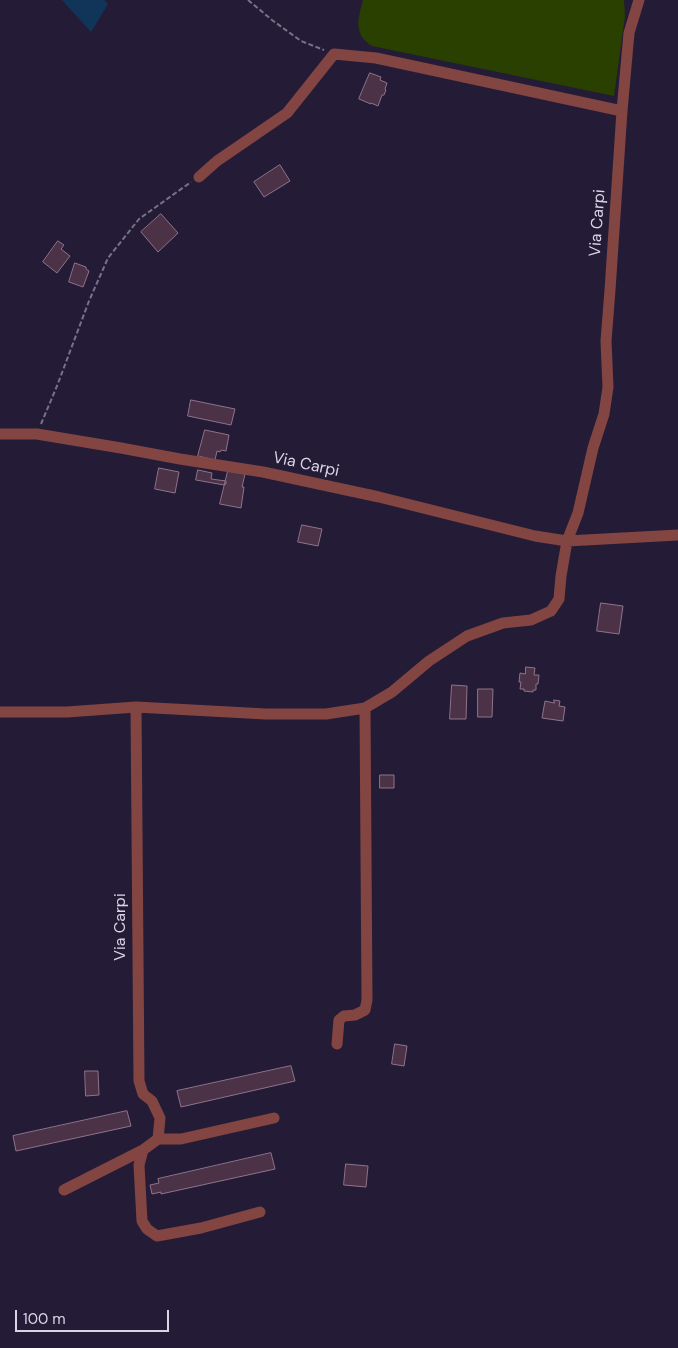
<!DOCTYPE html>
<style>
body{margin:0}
#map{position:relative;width:678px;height:1348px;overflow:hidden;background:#241c37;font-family:"DM Sans",sans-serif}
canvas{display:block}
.scale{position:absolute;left:15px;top:1310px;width:154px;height:22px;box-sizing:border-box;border:2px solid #d9d5e7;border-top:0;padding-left:6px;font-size:15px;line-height:18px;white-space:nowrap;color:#d9d5e7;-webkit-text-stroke:4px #241c37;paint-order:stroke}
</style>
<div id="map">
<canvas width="678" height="1348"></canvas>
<div class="scale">100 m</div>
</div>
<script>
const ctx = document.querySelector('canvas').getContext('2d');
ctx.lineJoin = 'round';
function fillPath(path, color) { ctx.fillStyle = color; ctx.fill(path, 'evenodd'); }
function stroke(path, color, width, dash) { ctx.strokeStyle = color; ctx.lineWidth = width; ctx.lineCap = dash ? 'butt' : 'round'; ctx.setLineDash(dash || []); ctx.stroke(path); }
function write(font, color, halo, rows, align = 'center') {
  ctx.font = font + ' "DM Sans",sans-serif'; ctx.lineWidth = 5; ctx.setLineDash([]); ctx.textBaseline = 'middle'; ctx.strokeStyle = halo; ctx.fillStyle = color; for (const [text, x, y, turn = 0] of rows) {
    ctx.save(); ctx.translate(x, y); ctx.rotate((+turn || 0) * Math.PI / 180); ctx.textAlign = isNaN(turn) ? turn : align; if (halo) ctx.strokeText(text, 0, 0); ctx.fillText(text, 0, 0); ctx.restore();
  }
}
fillPath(new Path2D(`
 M363 0H624L625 16 614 96 372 46C353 34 358 19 363 0Z`), '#294000');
fillPath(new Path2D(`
 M62 0H104L108 4 91 32Z`), '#113559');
const building = new Path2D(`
 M370 73 381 77 380 80 387 83 385 89 386 90 384 95H382L378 106 371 103V104L359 99Z
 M280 165 290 181 264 197 254 182Z
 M161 214 178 233 158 252 141 232Z
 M58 241 64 245 61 249 70 256 57 273 43 262Z
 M75 263 86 267V269L89 271 83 287 69 282Z
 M191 400 235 409 231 425 188 416Z
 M205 430 229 435 226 451 221 450 220 452 217 451 215 460 198 456Z
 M159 468 179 472 175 493 155 489Z
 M198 470 212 473 211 479 226 481V484L224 485 196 480Z
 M228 471 245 474 242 487H244L241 508 220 504Z
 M302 525 322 529 318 546 298 542Z
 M601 603 623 606 619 634 597 631Z
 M526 667 535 668 534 675H539L538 684H536V690H533V692L524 691V689H520L521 682H519L520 673 525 674Z
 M452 685 467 686 466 719H450Z
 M478 689H493L492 717H478Z
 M554 700 560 701 559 706 565 707 563 721 542 718 545 701 554 703Z
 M380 775H394V788H380Z
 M395 1044 407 1046 404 1066 392 1064Z
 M291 1066 295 1081 181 1107 177 1091Z
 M85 1071H98L99 1095 86 1096Z
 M127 1111 131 1126 16 1151 13 1136Z
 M271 1153 275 1169 161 1194V1192L152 1194 150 1185 159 1183 158 1179Z
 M346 1164 368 1166 366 1187 344 1185Z`);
fillPath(building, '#4b3247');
stroke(building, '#8f738b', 1);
stroke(new Path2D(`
 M248 0 272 20 301 41 324 50
 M41 424 57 386 89 301 108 258 139 219 191 182`), '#787289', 2, [5, 2.5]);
stroke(new Path2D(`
 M199 177 217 161 287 113 334 54 376 58 622 111
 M0 434H37L121 448 180 459 263 472 379 497 535 536 567 541 678 535
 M0 712H67L136 707 266 714H326L365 708 392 692 429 661 467 636 503 623 531 620 551 611 559 599 561 576 567 541 578 513 593 448 604 414 608 387 606 341 610 290 622 111 629 33 639 0
 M337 1044 339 1020 344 1016 355 1015 365 1010 367 1000 365 708
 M158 1139H181L274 1118
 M143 1150 139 1165 142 1221 147 1229 157 1236 201 1228 260 1212
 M64 1190 143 1150 158 1139 160 1118 152 1101 143 1094 139 1081 136 707`), '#824542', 11);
write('16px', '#d9d5e7', '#241c37', [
 ["Via Carpi",598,223,-86],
 ["Via Carpi",306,465,12],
 ["Via Carpi",121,927,-90]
]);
</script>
